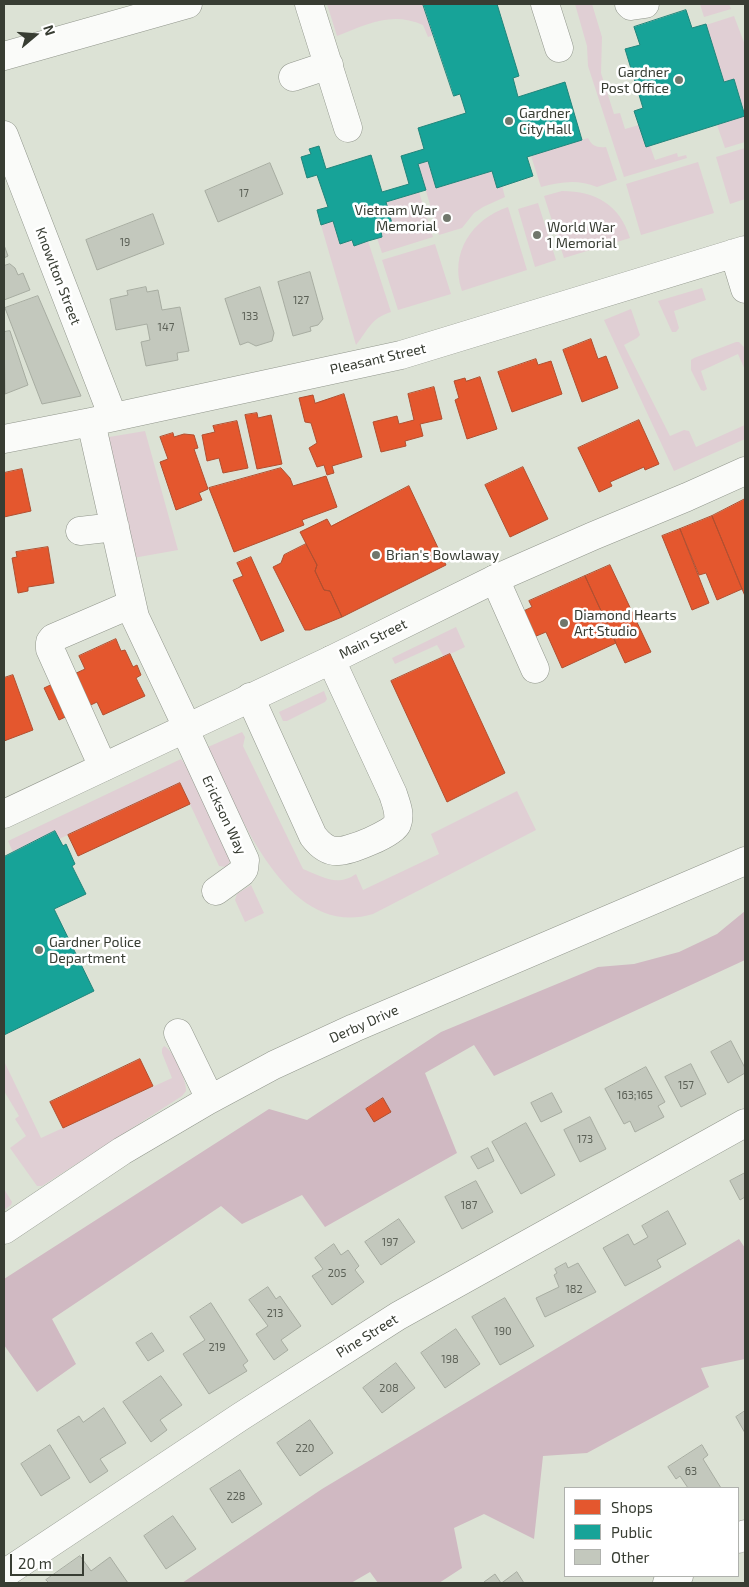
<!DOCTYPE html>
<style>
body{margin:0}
#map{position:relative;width:749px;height:1587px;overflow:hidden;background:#dce2d5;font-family:"Exo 2",sans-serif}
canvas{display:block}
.frame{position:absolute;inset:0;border:5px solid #383d33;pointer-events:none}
.legend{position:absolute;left:564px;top:1487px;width:175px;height:90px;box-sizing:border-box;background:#fff;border:1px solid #afb1ad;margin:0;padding:6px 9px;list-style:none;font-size:15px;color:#383d33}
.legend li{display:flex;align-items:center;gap:10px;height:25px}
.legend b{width:25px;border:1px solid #afb1ad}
.north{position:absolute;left:10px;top:10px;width:50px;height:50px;-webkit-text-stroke:4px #fff;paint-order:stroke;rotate:72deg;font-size:14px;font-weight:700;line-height:20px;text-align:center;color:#383d33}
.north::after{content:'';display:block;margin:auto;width:18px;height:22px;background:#383d33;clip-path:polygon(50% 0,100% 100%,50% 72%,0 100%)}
.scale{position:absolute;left:10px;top:1554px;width:74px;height:22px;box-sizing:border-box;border:2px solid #383d33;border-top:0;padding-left:6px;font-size:15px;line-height:18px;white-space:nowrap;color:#383d33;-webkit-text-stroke:4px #fff;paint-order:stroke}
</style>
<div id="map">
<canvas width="749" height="1587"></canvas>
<div class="frame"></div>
<ul class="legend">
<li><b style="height:14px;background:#e4572e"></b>Shops</li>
<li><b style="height:14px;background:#17a398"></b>Public</li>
<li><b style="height:14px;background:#c3c8bd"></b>Other</li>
</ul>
<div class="north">N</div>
<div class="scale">20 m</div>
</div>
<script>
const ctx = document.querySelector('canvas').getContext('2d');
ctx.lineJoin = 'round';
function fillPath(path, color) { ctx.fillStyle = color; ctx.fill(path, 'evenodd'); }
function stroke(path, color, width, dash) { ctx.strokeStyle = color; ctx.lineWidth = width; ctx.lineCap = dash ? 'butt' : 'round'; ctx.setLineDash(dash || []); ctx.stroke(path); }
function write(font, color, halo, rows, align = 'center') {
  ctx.font = font + ' "Exo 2",sans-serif'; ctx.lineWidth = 5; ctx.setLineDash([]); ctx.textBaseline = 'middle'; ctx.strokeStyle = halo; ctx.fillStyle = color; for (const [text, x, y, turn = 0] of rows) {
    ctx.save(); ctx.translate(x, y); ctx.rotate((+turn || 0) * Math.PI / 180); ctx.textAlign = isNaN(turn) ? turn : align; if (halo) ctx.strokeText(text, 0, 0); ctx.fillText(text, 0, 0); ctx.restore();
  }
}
fillPath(new Path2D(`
 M327 4H423L434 35 428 37 423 25C392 11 367 24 337 36Z
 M575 4H592L602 37 601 73 614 114 620 113 625 129 639 125 646 147 650 146 655 160 677 153 678 157 686 155 687 158 624 177 588 66 587 46Z
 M700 4H729L731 9 704 17Z
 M734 16 745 45V113L734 79 724 82 706 25Z
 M745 116V142L725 148 717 125Z
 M588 138C592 146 597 148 606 147L617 180 597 187C578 179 560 182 541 187L531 156Z
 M745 148V199L730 204 716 157Z
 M428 161 437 188 492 171 497 187 502 186 505 197 483 207 474 213 462 228 439 235 418 164Z
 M698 162 714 213 641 235 626 184Z
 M562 191C596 191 620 205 630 238L564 258 544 196Z
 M419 192 433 237 382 253 377 238 382 237 381 231 393 227 386 202Z
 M538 203 556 260 535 267 518 209Z
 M508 207 527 270 462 291C449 253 472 219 508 207Z
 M333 221 340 244 352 240 354 246 368 241 391 312C370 319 369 329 356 345L321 225Z
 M435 244 451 294 398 310 382 260Z
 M702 288 706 300 674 311 679 328 676 332H672L658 301Z
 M631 309 640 335 637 338 624 345 670 436 684 430 689 431 696 447 745 425V439L674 471 604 320Z
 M736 342H739L745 348V370L738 354 701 371 707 389 704 391 701 390 691 370V360L694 358Z
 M145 431 178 550 133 558 103 438Z
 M456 627 465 647 444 657 437 645 395 664 392 658Z
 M324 691 327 699 325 702 287 721H283L279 712Z
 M242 732 245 737 243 746 303 869C323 877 337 887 356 874L363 890 439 854 431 834 517 791 536 830 373 914C285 941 237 808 208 747Z
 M181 759 186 766 229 858 230 862 226 867 219 866 180 783 59 839 55 831 13 852 8 841Z
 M251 885 264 913 245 922 235 900 237 894Z
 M164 1046C173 1049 187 1081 186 1091L182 1096 42 1186H37L10 1148 26 1136 15 1119 19 1116 4 1091V1061L41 1138 172 1078 162 1053V1049Z
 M4 1189 12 1202 11 1205 4 1210Z`), '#e0cfd4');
fillPath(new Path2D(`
 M745 911V960L494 1076 474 1045 425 1073 457 1153 325 1227 302 1195 242 1224 221 1206 52 1319 76 1364 37 1392 4 1345V1279L269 1109 307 1120 441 1032 598 967 634 964 679 952 717 934Z
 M739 1239 745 1248V1359L701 1368 709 1387 587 1453 543 1456 534 1539 484 1514 454 1528 462 1568 439 1583H378L370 1572 351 1583H182L322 1489Z`), '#d0b9c2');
const shops = new Path2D(`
 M591 339 598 359 606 356 618 388 582 402 563 350Z
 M536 359 538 365 551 361 562 394 512 412 498 372Z
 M480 377 497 429 467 439 455 400 459 398 454 381 465 378 466 381Z
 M434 387 442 419 420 424 423 436 405 441 406 446 381 452 373 422 397 416 399 424 414 420 408 394Z
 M344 394 362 457 332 466 334 473 327 475 324 465 317 467 309 448 317 443 311 423 305 422 299 398 313 395 315 403Z
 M257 413 258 418 271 415 282 464 257 469 245 415Z
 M639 420 659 464 645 470 644 467 610 482 612 486 599 492 578 448Z
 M237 421 248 468 223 473 219 458 207 461 202 435 215 432 213 426Z
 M173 433 174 437 184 434 194 435 198 448 194 449 208 489 199 493 202 500 176 510 160 462 168 459 160 437Z
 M523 467 548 519 510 537 485 485Z
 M281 468 290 478 293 486 326 476 337 507 302 520 304 525 234 552 209 488Z
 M22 469 31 511 4 517V473Z
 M409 486 446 565 342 617 330 591 324 590 315 571 317 565 300 532 327 519 331 526Z
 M745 499V596L712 516Z
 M712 516 742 589 717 600 706 573 699 575 680 529Z
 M680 529 709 603 692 610 662 536Z
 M306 544 317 565 315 571 324 590 330 591 342 617 310 630H305L273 567 281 563 284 555Z
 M48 547 54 583 28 587V591L18 593 12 558 17 557 16 552Z
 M251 557 284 631 261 641 233 580 243 576 237 563Z
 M610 565 651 652 625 663 585 576Z
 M585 576 616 643 562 668 546 632 529 639 517 614 532 607 529 601Z
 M116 639 121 651 125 650 133 667 137 665 141 675 136 678 145 696 103 715 97 702 59 720 44 688 85 669 79 656Z
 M450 654 505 773 447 802 391 681Z
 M13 675 33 730 4 741V678Z
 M180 783 190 804 78 856 68 835Z
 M140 1059 153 1086 63 1128 50 1102Z
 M383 1098 391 1112 374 1122 366 1109Z`);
fillPath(shops, '#e4572e');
stroke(shops, '#b04f30', 1);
const public = new Path2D(`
 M423 4H497L519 76 513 78 518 97 565 82 582 140 527 157 533 176 497 188 492 171 436 188 428 161 418 164 426 190 386 202 393 227 381 231 382 237 368 241 354 246 352 240 340 244 333 221 321 225 317 210 328 207 317 175 307 178 301 157 311 154 309 149 319 146 326 169 371 155 382 192 409 184 401 156 424 149 418 128 466 113 460 94 454 96Z
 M686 10 692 28 706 24 724 82 734 79 745 116 646 147 634 111 643 108 625 49 640 45 634 27Z
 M55 831 63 846 66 844 75 864 72 866 86 894 54 909 94 991 4 1035V857Z`);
fillPath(public, '#17a398');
stroke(public, '#21847a', 1);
const building = new Path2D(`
 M270 163 283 194 218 222 205 191Z
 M153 214 164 244 97 270 86 240Z
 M4 245 8 256 4 258Z
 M10 264 15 268 18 275 23 273 30 290 4 300V266Z
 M310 272 323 319 318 325 310 327 311 331 293 336 278 282Z
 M146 287 147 292 158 290 162 310 180 307 189 351 177 353 178 360 146 366 141 342 150 340 147 324 116 330 110 299 128 295 127 291Z
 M260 287 274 333 272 341 256 346 248 342 240 345 225 299Z
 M38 296 81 396 42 404 5 308Z
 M10 331 28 385 5 394 4 332Z
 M731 1041 745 1068V1073L728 1083 711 1052Z
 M691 1064 706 1094 681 1107 665 1077Z
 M646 1067 665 1102 658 1106 664 1117 635 1132 630 1121 624 1124 605 1089Z
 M552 1093 562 1112 541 1122 531 1103Z
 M590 1117 606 1149 580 1162 564 1130Z
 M526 1123 555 1175 521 1194 492 1142Z
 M488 1148 494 1161 478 1169 471 1157Z
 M745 1173V1197L740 1200 730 1181Z
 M476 1181 493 1212 462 1229 445 1197Z
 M668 1211 686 1244 657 1260 661 1267 625 1286 603 1248 628 1234 634 1245 648 1237 642 1226Z
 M399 1219 415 1242 381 1265 365 1242Z
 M334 1244 341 1255 348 1250 359 1266 355 1270 364 1282 332 1305 312 1276 323 1269 315 1258Z
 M566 1263 568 1268 578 1263 596 1292 545 1317 536 1298 559 1287 554 1275 557 1273 555 1269Z
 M268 1287 276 1299 280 1296 301 1326 281 1340 288 1350 274 1360 256 1334 268 1326 249 1300Z
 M505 1298 534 1346 500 1365 472 1317Z
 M211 1303 248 1361 243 1365 247 1371 209 1394 183 1354 205 1340 190 1317Z
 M456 1329 480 1364 445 1388 421 1353Z
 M152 1333 164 1351 148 1361 136 1343Z
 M396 1363 415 1388 382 1413 363 1388Z
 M161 1376 182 1405 160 1420 167 1430 151 1442 123 1402Z
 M104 1408 126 1443 100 1459 108 1471 90 1483 57 1430 79 1416 83 1422Z
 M745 1411V1433L736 1417Z
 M310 1420 333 1453 300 1476 277 1443Z
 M50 1445 70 1478 41 1496 21 1464Z
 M702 1445 708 1455 703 1459 721 1488H688L680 1476 676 1479 668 1467Z
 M240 1470 262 1504 232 1523 210 1489Z
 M173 1516 196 1549 166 1569 144 1536Z
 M80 1556 91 1571 110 1557 128 1583H49L46 1580Z
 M517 1572 524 1583H485L484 1582 495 1574 501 1583Z`);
fillPath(building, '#c3c8bd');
stroke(building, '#a7aca1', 1);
const minor = new Path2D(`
 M309 4 348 128
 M545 4 559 48
 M629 4 631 6 645 4
 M4 56 188 4
 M293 77 329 65
 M4 135 113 417
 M734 253 745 289
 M91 422 135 617 187 727
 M4 439 91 422 401 355 745 250
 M80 531 115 527
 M495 579 535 669
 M250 697 313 836C319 844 328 852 339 851 349 851 393 834 397 824 401 814 396 804 393 794L331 660
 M184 728 245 860 244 869 241 873 216 891
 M103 767 50 649V642L53 638 132 604
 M178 1033 210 1099
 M4 1230 122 1151 207 1101 274 1065 354 1028 745 861
 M738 1539 745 1534
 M4 1574 240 1417 398 1316 745 1123
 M667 1583 679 1576`);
const major = new Path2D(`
 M4 814 331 660 495 579 593 536 687 497 745 471`);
stroke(minor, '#91968c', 29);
stroke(major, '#91968c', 29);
stroke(minor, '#fafbf9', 28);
stroke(major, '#fafbf9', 28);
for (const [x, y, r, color] of [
 [679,80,5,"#71776c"],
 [509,121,5,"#71776c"],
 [447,218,5,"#71776c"],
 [537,235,5,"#71776c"],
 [376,555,5,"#71776c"],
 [564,623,5,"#71776c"],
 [39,950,5,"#71776c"]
]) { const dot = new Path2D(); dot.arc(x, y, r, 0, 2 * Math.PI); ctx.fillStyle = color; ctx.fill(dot); stroke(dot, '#fff', 2); }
write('11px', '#5b6056', null, [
 ["17",244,193],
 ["19",125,242],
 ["127",301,300],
 ["133",250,316],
 ["147",166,327],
 ["157",686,1085],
 ["163;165",635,1095],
 ["173",585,1139],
 ["187",469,1205],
 ["197",390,1242],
 ["205",337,1273],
 ["182",574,1289],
 ["213",275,1313],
 ["190",503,1331],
 ["219",217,1347],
 ["198",450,1359],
 ["208",389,1388],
 ["220",305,1448],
 ["63",691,1471],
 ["228",236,1496]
]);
write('14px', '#383d33', '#fff', [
 ["Gardner",669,72,"right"],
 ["Post Office",669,88,"right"],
 ["Gardner",519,113],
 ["City Hall",519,129],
 ["Vietnam War",437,210,"right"],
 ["Memorial",437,226,"right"],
 ["World War",547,227],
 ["1 Memorial",547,243],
 ["Brian's Bowlaway",386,555],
 ["Diamond Hearts",574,615],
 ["Art Studio",574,631],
 ["Gardner Police",49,942],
 ["Department",49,958]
], 'left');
write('14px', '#383d33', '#fff', [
 ["Knowlton Street",58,276,69],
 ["Pleasant Street",378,359,-13],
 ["Main Street",373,639,-26],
 ["Erickson Way",224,815,65],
 ["Derby Drive",364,1024,-24],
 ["Pine Street",367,1336,-32]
]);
</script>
